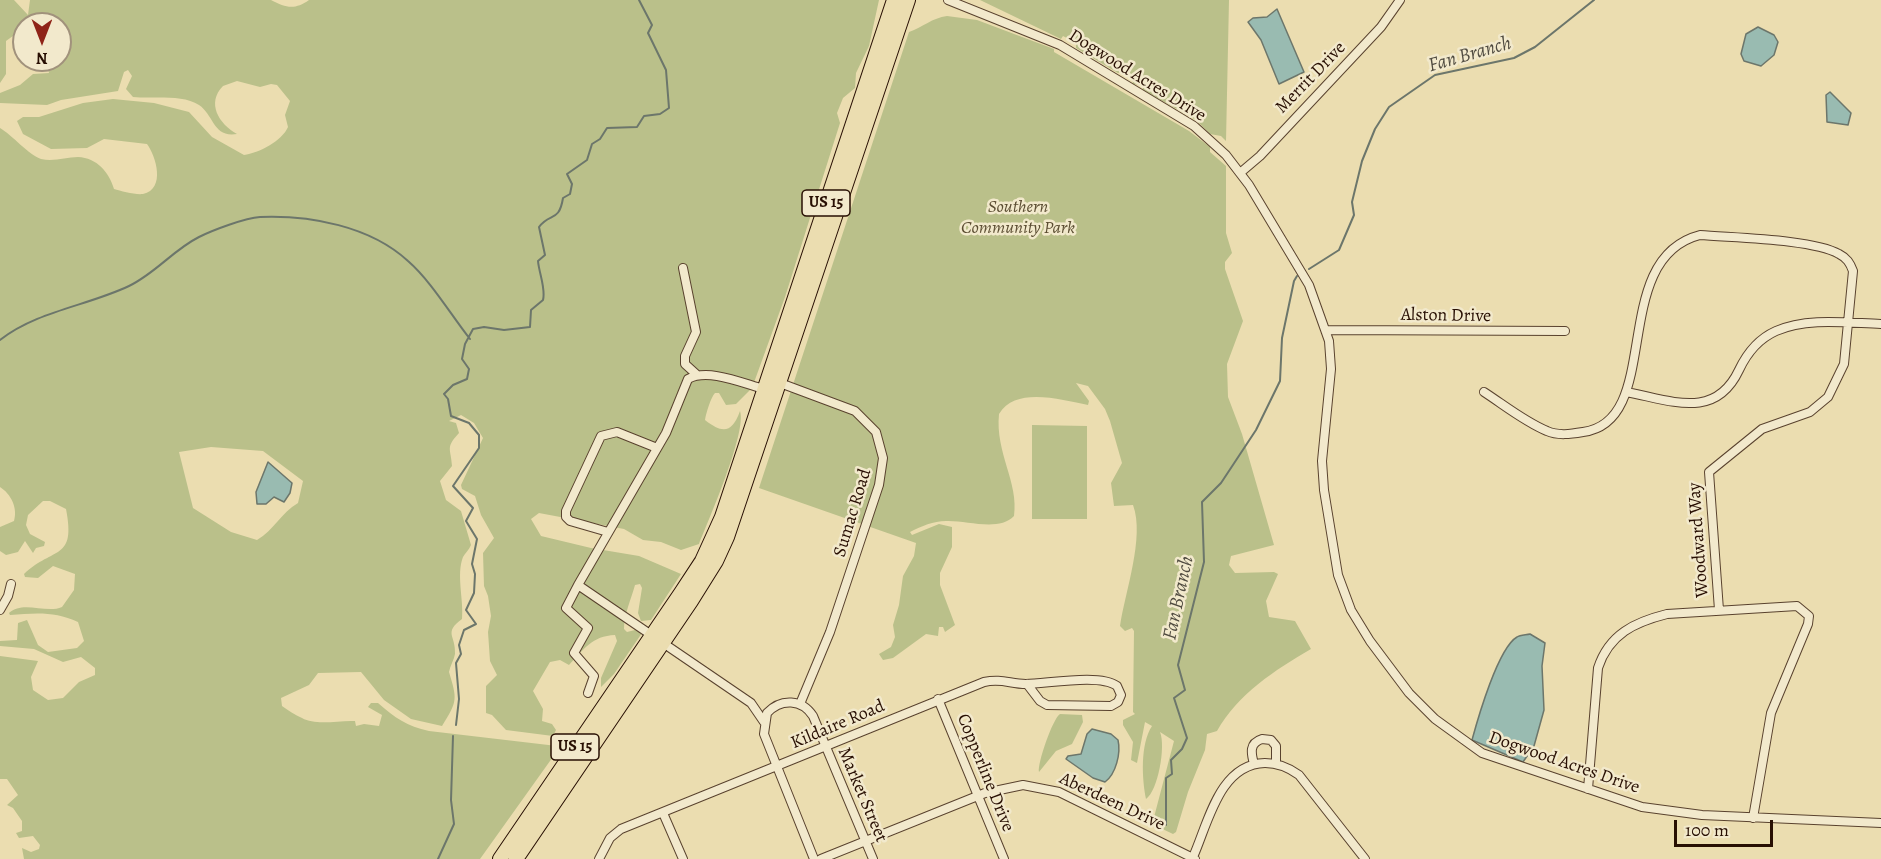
<!DOCTYPE html>
<style>
body{margin:0}
#map{position:relative;width:1881px;height:859px;overflow:hidden;background:#ebddb0;font-family:Alegreya,serif}
canvas{display:block}
.north{position:absolute;left:12px;top:12px;width:60px;height:60px;box-sizing:border-box;background:#f2e9cc;border:2px solid #a1927c;border-radius:50%;rotate:180deg;font-size:16px;font-weight:700;line-height:24px;text-align:center;color:#280f03}
.north::after{content:'';display:block;margin:auto;width:21px;height:27px;background:#8f2418;clip-path:polygon(50% 0,100% 100%,50% 72%,0 100%)}
.scale{position:absolute;left:1674px;top:820px;width:99px;height:27px;box-sizing:border-box;border:3px solid #280f03;border-top:0;padding-left:8px;font-size:18px;line-height:21px;white-space:nowrap;color:#280f03;-webkit-text-stroke:4px #f2e9cc;paint-order:stroke}
</style>
<div id="map">
<canvas width="1881" height="859"></canvas>
<div class="north">N</div>
<div class="scale">100 m</div>
</div>
<script>
const ctx = document.querySelector('canvas').getContext('2d');
ctx.lineJoin = 'round';
function fillPath(path, color) { ctx.fillStyle = color; ctx.fill(path, 'evenodd'); }
function stroke(path, color, width, dash) { ctx.strokeStyle = color; ctx.lineWidth = width; ctx.lineCap = dash ? 'butt' : 'round'; ctx.setLineDash(dash || []); ctx.stroke(path); }
function write(font, color, halo, rows, align = 'center') {
  ctx.font = font + ' Alegreya,serif'; ctx.lineWidth = 5; ctx.setLineDash([]); ctx.textBaseline = 'middle'; ctx.strokeStyle = halo; ctx.fillStyle = color; for (const [text, x, y, turn = 0] of rows) {
    ctx.save(); ctx.translate(x, y); ctx.rotate((+turn || 0) * Math.PI / 180); ctx.textAlign = isNaN(turn) ? turn : align; if (halo) ctx.strokeText(text, 0, 0); ctx.fillText(text, 0, 0); ctx.restore();
  }
}
fillPath(new Path2D(`
 M0 0H14L28 15 30 0H271C286 8 295 10 309 0H879L869 46 856 73 855 88 843 98 837 113 840 123 785 297 752 388 736 404 726 405 719 393H715C711 397 706 413 705 420 723 434 732 433 740 411 747 432 709 519 699 544L681 550 661 542 643 540 624 529 539 513 531 519 541 536 591 548 639 556 681 574 651 620 641 621 638 613 642 588 640 584 635 585C631 600 624 614 624 629L627 632 635 630 642 633 614 674 601 687V678L617 641 615 635C592 636 584 649 569 665L560 660 550 662 533 691 543 709 542 721 552 724 556 730 553 736 506 730 492 715 486 713V686L497 675 490 661 488 632 491 616 488 596 484 586 483 553 494 538 481 515 475 496 462 489 461 485 483 438 474 423 461 415 449 421 456 423 459 433C445 448 451 448 452 466L440 481 446 500 461 511 471 545C469 550 465 553 463 557 456 575 464 600 462 619 443 633 456 635 455 654 454 660 450 666 449 672 457 699 458 701 442 726L411 719 384 700 361 672 318 673 309 685 281 698 282 706C288 710 295 715 302 718 316 726 339 720 355 721L356 726 364 724 379 726 382 715 368 707 371 703H378C395 718 407 726 429 731L557 746 555 754 480 859H24L22 848 31 852 39 849 40 845 33 836 19 838 16 833 22 831V821L13 808 7 805 18 795 7 779H0V656L38 661 31 677 33 690 48 700 63 698 79 682 95 675V668L81 657 63 662 34 649 0 646V641L17 640 18 623 27 620 38 645 48 652 77 648 84 641 78 622C55 611 35 613 10 615L9 613C23 600 46 614 62 607L74 590 75 574 53 566 38 578 25 577 24 574C54 546 76 561 66 509L50 501H43L28 515 26 525 30 534 45 542 44 546 36 548 33 553 25 541 18 552 6 555 0 551V527L14 521C18 508 11 494 0 487V128C12 135 29 155 41 159 54 162 66 157 78 157 97 158 109 172 114 189 121 191 135 195 143 194 166 189 156 156 147 144L104 139 87 148 51 149 23 134 17 121 23 117H39L83 103 113 99 154 103 189 112 212 137 244 155C259 153 282 141 288 127L285 115 290 101 277 85 271 84 260 87 237 81 223 86C206 103 219 124 237 134 213 138 214 115 199 105 182 94 153 99 133 97L126 89 132 76 128 70 124 72 118 91 61 100 47 105 0 103V93L20 85 33 74 49 73 46 60H60V24H24V33H17L6 41V74L0 83ZM211 447 263 451 303 481 298 503C281 513 274 530 257 540L231 532 193 508 179 452Z
 M980 0H1229L1226 141 1221 136 1210 134 1196 120 1143 90 1142 85 1133 84 1132 78 1122 72 1118 73 1076 48V43L1063 36 1061 39Z
 M947 16 977 20 1054 49V52L1189 131 1210 147V152L1226 166V233L1232 253 1225 262V269L1243 321 1227 364 1228 397 1242 434 1274 545 1231 556 1229 565 1235 573 1274 572 1278 574 1266 601 1269 617 1295 621 1311 649C1275 670 1238 694 1217 731L1207 734 1205 750 1188 792 1176 832 1173 834 1154 825 1153 821 1174 741 1160 732C1166 746 1158 791 1146 799 1142 779 1140 744 1152 726L1145 722 1137 763 1131 760 1133 742 1123 725V720L1135 714 1133 712 1134 631 1132 628 1125 631 1120 626C1125 592 1145 537 1133 505L1114 506 1111 483 1122 463 1110 421 1105 409 1088 386 1076 383 1089 401 1088 405C1061 400 1016 386 999 414 995 453 1019 482 1014 516 999 532 966 520 946 521 933 521 922 526 910 532L912 535 939 524 952 527V547L940 573V585L955 625 945 632 943 627H939L938 636 926 634 893 658 883 660 879 654 891 647 895 637 893 625 899 605 903 576 914 556 916 543 759 488 909 32C923 27 932 18 947 16Z
 M1032 425 1087 426V519H1032Z
 M1060 714 1082 715 1083 722 1072 744 1056 751 1039 772C1037 764 1053 718 1060 714Z`), '#bac08a');
const water = new Path2D(`
 M1277 9 1304 72 1279 84 1261 40 1248 22 1253 18 1267 17Z
 M1758 27 1774 35 1778 42 1774 55 1761 66 1744 61 1741 54 1746 34Z
 M1830 92 1851 113 1848 125 1827 122 1826 95Z
 M268 462 292 483 290 493 284 502 274 497 266 504H257L256 492Z
 M1530 634 1545 643 1542 666 1544 710 1534 746 1523 762 1472 740C1478 718 1498 648 1517 637 1520 635 1526 635 1530 634Z
 M1092 729 1111 734 1118 740C1121 753 1116 774 1105 782L1093 778 1066 759 1068 756 1081 754 1087 734Z`);
fillPath(water, '#99bbb1');
stroke(water, '#6c766b', 1.5);
stroke(new Path2D(`
 M1309 269 1339 250 1354 215 1352 202 1362 161 1375 129 1389 107 1435 75 1514 58 1535 47 1594 0
 M0 340C37 311 87 306 129 286 156 273 173 250 199 237 213 230 245 218 260 217 310 215 370 226 408 261 431 281 451 315 470 339
 M456 725 459 699 456 663 461 654 459 645 464 630 476 624 466 610 474 593 475 574 472 564 477 539 466 521 473 508 453 486 479 448V435L469 423 451 416 448 399 444 394 453 385 467 379 469 369 462 359 465 344 473 329 484 327 504 330 530 327 531 310 543 300C546 289 539 273 538 261L545 255 539 227C550 212 559 223 563 198L570 194 572 184 567 174 587 160 592 144 600 139 607 128 637 127 644 116 660 114 669 108 666 70 648 33 652 25 639 0
 M1166 825V778L1172 774 1171 760 1182 749 1187 738 1174 698 1185 690 1178 665 1204 562 1202 502 1221 483 1256 430 1280 381 1282 338 1294 281 1297 276
 M438 859 454 824 451 800 453 736`), '#6c766b', 2);
const street = new Path2D(`
 M948 0 1060 45 1194 126 1226 155 1249 185 1309 285 1329 341 1331 369 1322 461 1324 490 1338 575 1351 610 1370 641 1409 693 1435 719 1482 753 1642 807 1702 815 1881 823
 M1240 173 1260 156 1381 27 1400 0
 M683 268 696 332 685 356V364L696 374
 M1326 330 1565 331
 M780 383 855 411 876 432 883 458 879 485 830 632 800 704
 M764 389C742 383 708 368 688 379L666 433 578 585 751 703 764 722
 M1484 392C1504 405 1525 422 1547 431 1558 436 1571 434 1583 432 1665 421 1607 259 1700 235 1733 238 1813 239 1839 254 1847 258 1850 263 1853 271L1844 364 1828 397 1810 412 1762 429 1709 472 1719 610
 M1626 392C1670 400 1715 421 1739 370 1747 353 1758 339 1776 331 1807 317 1848 323 1881 324
 M608 532 570 521 566 517V511L601 436 617 432 657 448
 M578 585 566 608 588 628 574 653 594 676 588 693
 M0 610 8 596 11 584
 M938 699 1004 859
 M1254 764C1251 753 1249 743 1262 739L1271 740 1276 746V764
 M1588 789 1598 668C1609 634 1635 622 1667 614L1797 606 1809 616 1808 624 1771 713 1753 818
 M663 813 683 859
 M1193 857C1208 824 1219 764 1265 763 1278 763 1288 767 1299 775L1365 859
 M599 859 610 838 621 829 984 682C1002 678 1010 684 1026 684 1046 684 1100 673 1117 686L1121 695 1118 702 1111 706 1047 705 1040 701 1027 684
 M814 859 764 734 767 713C781 698 802 699 813 716L873 859
 M821 859 985 793 1023 785 1059 792 1195 859`);
const highway = new Path2D(`
 M500 859 681 593 702 561 722 517 894 0
 M516 859 691 601 716 561 727 537 908 0`);
stroke(street, '#59422e', 10);
stroke(highway, '#280f03', 16);
stroke(street, '#f2e9cc', 8);
stroke(highway, '#ebddb0', 14);
for (const [x, y, w] of [
 [826,203,48],
 [575,747,48]
]) { const box = new Path2D(); box.roundRect(x - w / 2, y - 13, w, 26, 4.5); ctx.fillStyle = '#f2e9cc'; ctx.fill(box); stroke(box, '#280f03', 1.5); }
write('bold 16px', '#280f03', null, [
 ["US 15",826,203],
 ["US 15",575,747]
]);
write('18px', '#280f03', '#f2e9cc', [
 ["Dogwood Acres Drive",1137,76,32],
 ["Merrit Drive",1311,78,-46],
 ["Alston Drive",1446,316,1],
 ["Sumac Road",853,513,-73],
 ["Woodward Way",1699,540,-94],
 ["Kildaire Road",838,725,-23],
 ["Dogwood Acres Drive",1564,763,19],
 ["Copperline Drive",985,773,68],
 ["Market Street",862,795,67],
 ["Aberdeen Drive",1112,802,25]
]);
write('italic 18px', '#5b4d32', '#f2e9cc', [
 ["Southern",1018,208],
 ["Community Park",1018,229]
]);
write('italic 20px', '#504b40', '#f2e9cc', [
 ["Fan Branch",1470,55,-16],
 ["Fan Branch",1179,598,-78]
]);
</script>
